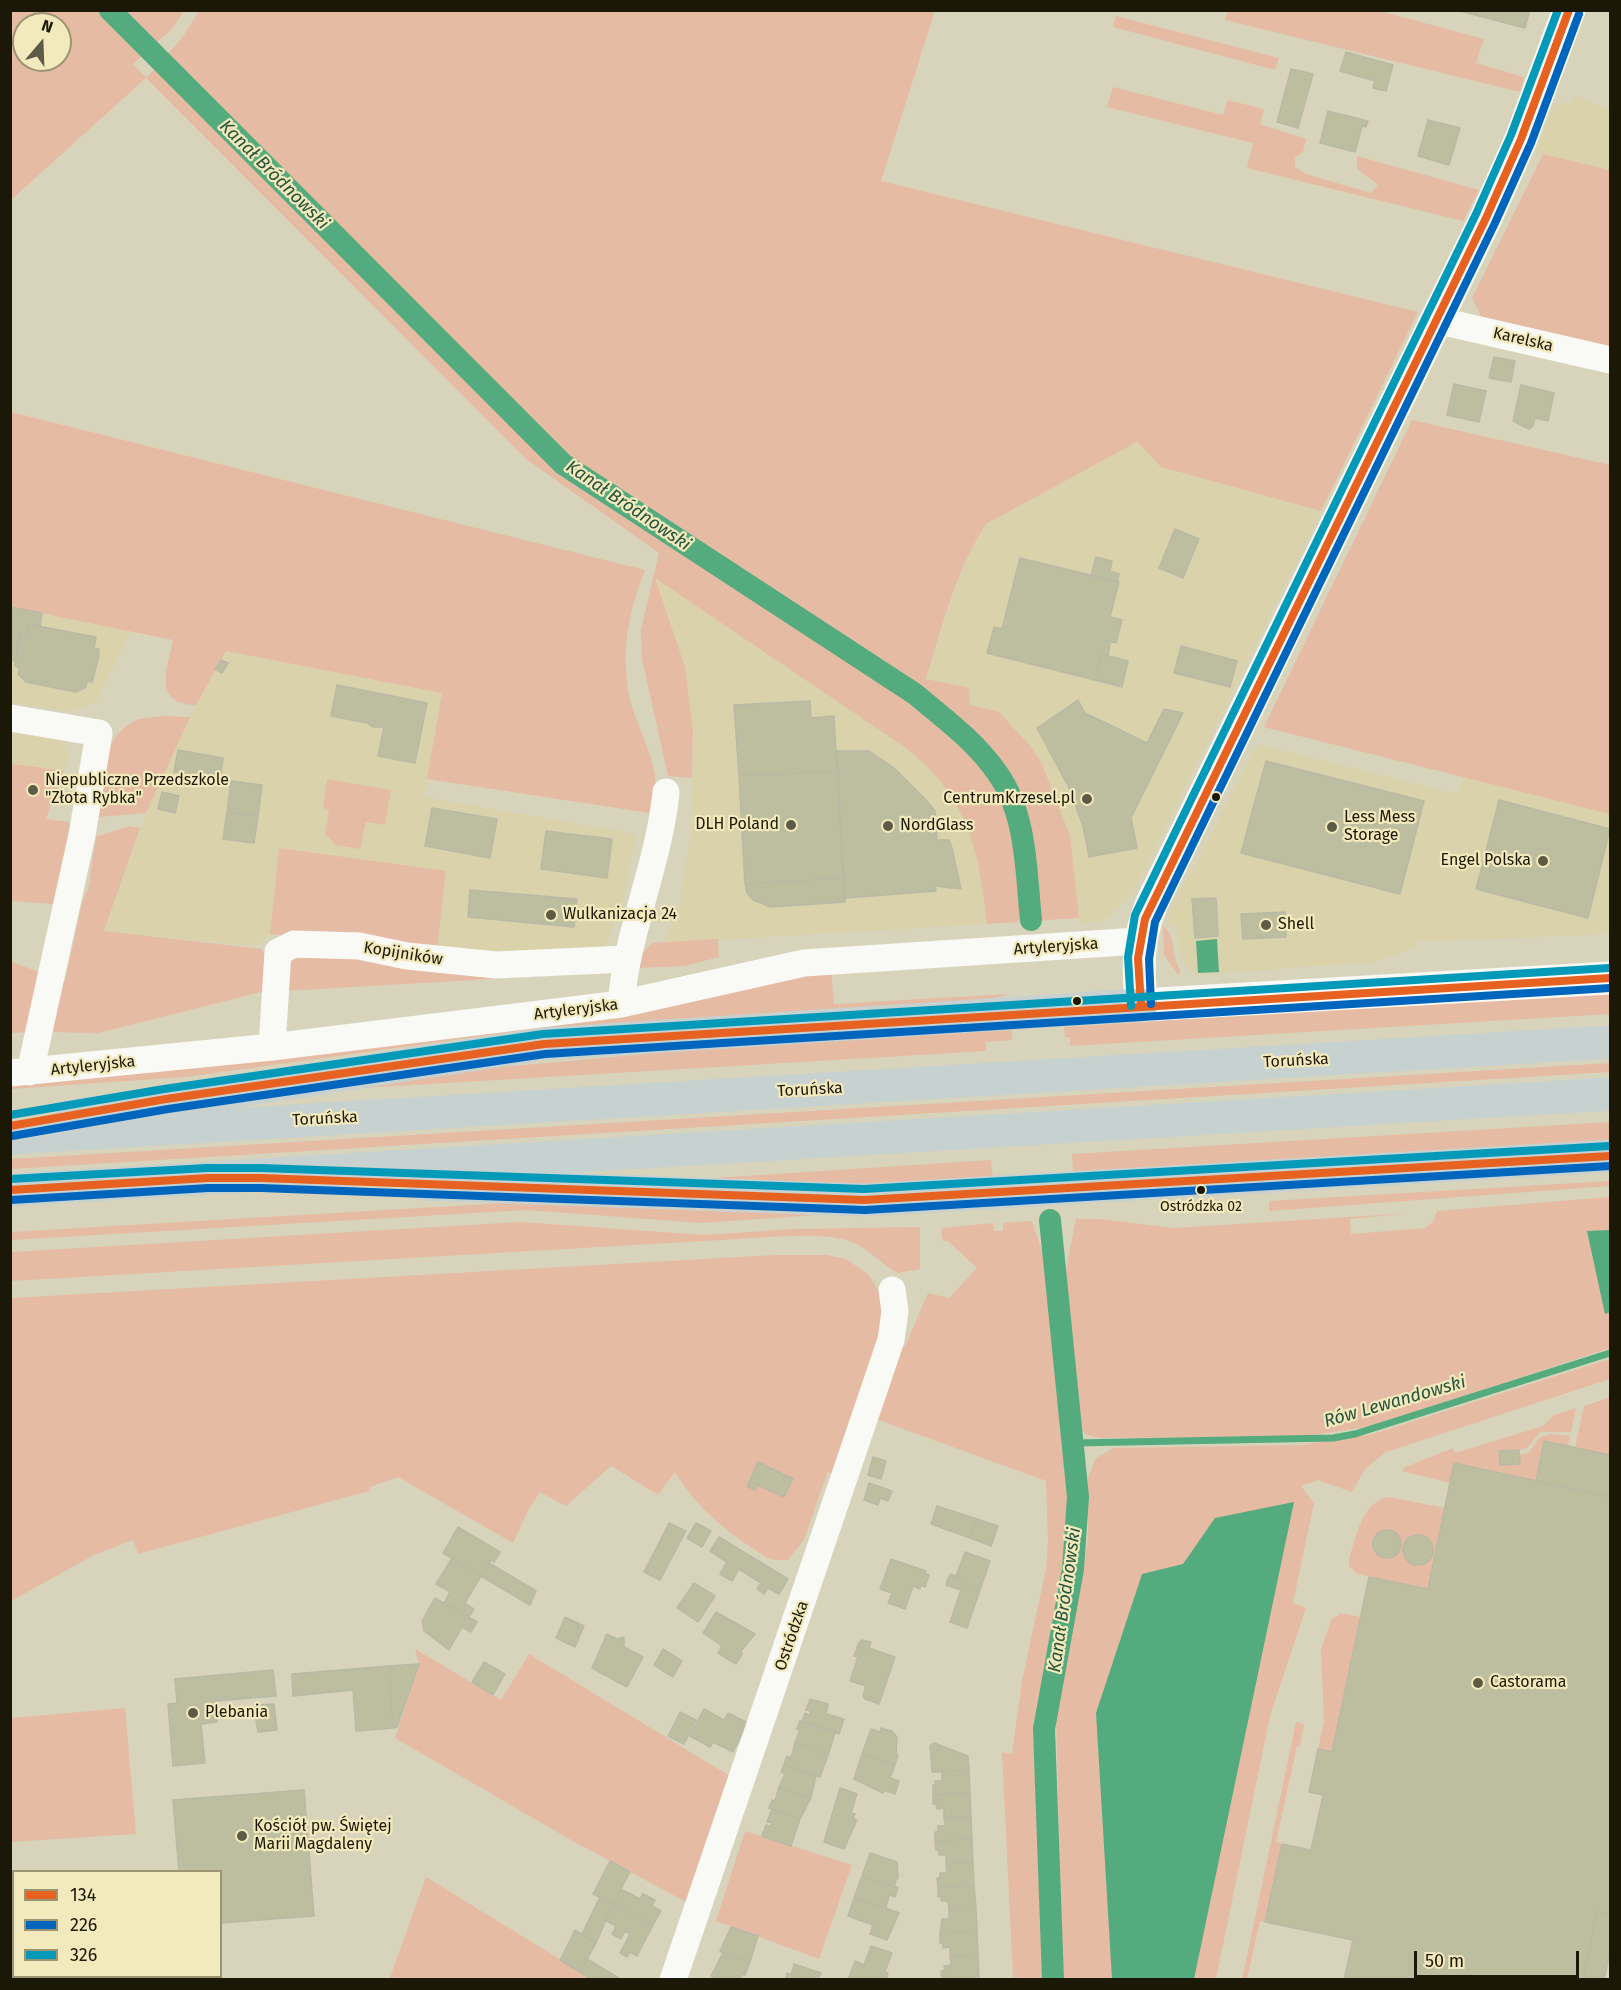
<!DOCTYPE html>
<meta charset="utf-8">
<style>
body{margin:0}
#map{position:relative;width:1621px;height:1990px;overflow:hidden;background:#d8d4bc;font-family:"Fira Sans",sans-serif}
canvas{display:block}
.frame{position:absolute;inset:0;border:12px solid #1b1807;pointer-events:none}
.legend{position:absolute;left:12px;top:1870px;width:210px;height:108px;box-sizing:border-box;background:#f2e9bc;border:2px solid #9c9574;margin:0;padding:8px 10px;list-style:none;font-size:18px;color:#1b1807}
.legend li{display:flex;align-items:center;gap:12px;height:30px}
.legend b{width:30px;border:2px solid #9c9574}
.north{position:absolute;left:12px;top:12px;width:60px;height:60px;box-sizing:border-box;background:#f2e9bc;border:2px solid #9c9574;border-radius:50%;rotate:19deg;font-size:16px;font-weight:700;line-height:24px;text-align:center;color:#1b1807}
.north::after{content:'';display:block;margin:auto;width:21px;height:27px;background:#5d5a46;clip-path:polygon(50% 0,100% 100%,50% 72%,0 100%)}
.scale{position:absolute;left:1414px;top:1951px;width:165px;height:27px;box-sizing:border-box;border:3px solid #1b1807;border-top:0;padding-left:8px;font-size:18px;line-height:21px;white-space:nowrap;color:#1b1807;-webkit-text-stroke:4px #f2e9bc;paint-order:stroke}
</style>
<div id="map">
<canvas width="1621" height="1990"></canvas>
<div class="frame"></div>
<ul class="legend">
<li><b style="height:8px;background:#e76121"></b>134</li>
<li><b style="height:8px;background:#0065bd"></b>226</li>
<li><b style="height:8px;background:#039aba"></b>326</li>
</ul>
<div class="north">N</div>
<div class="scale">50 m</div>
</div>
<script>
const ctx = document.querySelector('canvas').getContext('2d');
ctx.lineJoin = 'round';
function fillPath(path, color) { ctx.fillStyle = color; ctx.fill(path, 'evenodd'); }
function stroke(path, color, width, dash) { ctx.strokeStyle = color; ctx.lineWidth = width; ctx.lineCap = dash ? 'butt' : 'round'; ctx.setLineDash(dash || []); ctx.stroke(path); }
function write(font, color, halo, rows, align = 'center') {
  ctx.font = font + ' "Fira Sans",sans-serif'; ctx.lineWidth = 4.5; ctx.setLineDash([]); ctx.textBaseline = 'middle'; ctx.strokeStyle = halo; ctx.fillStyle = color; for (const [text, x, y, turn = 0] of rows) {
    ctx.save(); ctx.translate(x, y); ctx.rotate((+turn || 0) * Math.PI / 180); ctx.textAlign = isNaN(turn) ? turn : align; if (halo) ctx.strokeText(text, 0, 0); ctx.fillText(text, 0, 0); ctx.restore();
  }
}
fillPath(new Path2D(`
 M1576 95 1610 110V170L1535 152 1554 106 1559 102 1570 105Z
 M1138 442 1161 467 1321 511 1133 894 1105 920 1079 923 1070 836 1042 764 1031 747 999 712 970 705 926 679 951 601 974 542 986 524Z
 M655 577 906 748 938 777 960 809 973 839 982 874 987 924 663 943 679 903 692 825 693 731Z
 M10 607 131 631 96 703 70 712 11 703Z
 M225 651 442 693 424 797 636 834 625 894 605 946 477 954 437 950 279 848 270 934 256 946 104 932 146 813 175 746Z
 M11 729 61 738 70 756 47 815 11 809Z
 M1257 744 1457 794 1463 777 1610 814V934L1414 942 1418 946 1369 964 1357 963 1195 975 1182 961 1176 930 1167 921 1176 897 1190 875Z`), '#d9d2aa');
fillPath(new Path2D(`
 M11 10 184 11 173 28 133 64 146 78 182 38 199 11H935L881 181 1418 312 1321 511 1161 467 1137 442 986 524C956 570 942 627 926 679L969 688 970 705 999 712 1031 747 1042 764 1070 836 1079 918 987 924C979 848 968 798 906 748L655 578 685 667 693 731 692 778 668 776 642 659 641 629 659 553 526 459 146 78 11 200ZM24 24H60V60H24Z
 M1228 11H1380L1484 39 1476 63 1524 77 1520 92 1225 20Z
 M1116 16 1279 58 1275 70 1113 27Z
 M1113 87 1223 115 1228 100 1264 109 1260 124 1306 139 1303 152 1295 158V167L1306 174 1371 193 1378 185 1357 169V156L1479 190 1463 221 1247 168 1253 143 1107 107Z
 M1543 154 1610 170V354L1485 324 1472 298Z
 M11 412 645 570C629 612 622 644 628 688 633 729 671 772 649 813L427 779 442 693 226 651 196 705C151 704 168 667 173 640L11 607Z
 M1412 420 1610 465V814L1264 727Z
 M166 716 190 717 146 813 99 817C101 783 100 739 134 721 143 717 157 717 166 716Z
 M13 764 64 771 46 819 69 822 71 830 53 904 11 901 10 779Z
 M327 779 391 790 385 825 366 822 360 849 336 845 325 833 329 810 323 808Z
 M129 826 140 828 104 931 262 949 270 964 265 991 98 1033 49 1032 60 982 65 981 82 903 88 889 96 837Z
 M279 848 446 871 437 950 270 934Z
 M1163 926C1178 938 1170 957 1181 971L1178 975 1164 955Z
 M718 939 719 957 685 966 640 968 639 957 652 943Z
 M361 953 609 972 285 991 287 965 295 959Z
 M10 961 41 973 31 1032 11 1033Z
 M831 970 834 1004 1009 994 979 1003 527 1030 186 1077 11 1089V1083Z
 M1610 994V1014L1070 1046V1037H1065L1064 1027Z
 M1012 1030V1040L986 1042V1051L295 1092 469 1070 723 1047Z
 M1610 1063V1072L11 1169V1159Z
 M1610 1122V1142L1073 1174 1072 1154Z
 M991 1160 993 1179 851 1187 698 1179Z
 M1610 1181V1186L1269 1211V1201Z
 M1610 1197V1348L1372 1426 1301 1437 1099 1438 1087 1435 1077 1425 1065 1275 1076 1219H1099L1174 1228 1411 1213 1350 1219 1351 1234 1425 1228 1433 1222 1437 1211Z
 M504 1203 816 1215 702 1223 526 1210 11 1240V1232Z
 M1032 1221 1051 1278 1071 1490 1066 1563 1041 1703 1038 1739 1045 1979H1013L1002 1752 1012 1754 1022 1681 1046 1569 1048 1540 1046 1481 876 1419 900 1345 905 1346 928 1293 949 1298 977 1268 948 1241H943L941 1233 943 1228 993 1223 994 1231H1003V1223Z
 M520 1222 704 1235 794 1229 920 1227V1269L898 1273C881 1265 870 1249 852 1242 822 1230 756 1239 722 1240L11 1281V1252Z
 M775 1255H826L846 1259 868 1274 879 1291 885 1317 835 1478 828 1471 804 1540 788 1560H773L766 1557C728 1533 698 1510 675 1472L658 1495 611 1466 566 1506 540 1492 529 1509 513 1543 398 1477 370 1487 369 1491 138 1554 133 1540 94 1555 11 1601V1298Z
 M1610 1359V1379L1386 1452 1365 1469 1352 1492 1318 1480 1301 1486 1314 1503 1293 1603 1306 1608 1270 1716 1216 1979 1063 1980 1056 1718 1088 1539V1477L1096 1458 1114 1448 1301 1445 1373 1434Z
 M1608 1398 1610 1399V1455L1575 1447 1584 1406Z
 M1576 1408 1571 1432H1540L1526 1449 1500 1451V1465H1519V1455L1528 1453 1540 1437 1551 1434 1570 1436 1568 1446 1544 1441 1536 1481 1450 1483 1402 1471 1405 1467 1453 1448 1455 1453 1543 1426 1554 1415Z
 M1389 1497 1445 1508 1428 1589 1357 1574 1349 1566V1559C1356 1537 1362 1501 1389 1497Z
 M1341 1613 1360 1617 1332 1752 1318 1749 1324 1722 1321 1650 1331 1620Z
 M415 1649 501 1700 529 1654 730 1776 688 1903 571 1840 395 1738 419 1664Z
 M125 1708 136 1834 11 1842V1718Z
 M1296 1722 1304 1724 1300 1746H1297L1276 1842 1282 1844 1265 1922 1260 1921 1247 1979 1242 1980Z
 M745 1831 852 1865 819 1959 716 1921Z
 M426 1877 592 1979 389 1980Z
 M11 1899H13L14 1976H147L148 1979H11Z`), '#e6bba3');
fillPath(new Path2D(`
 M1217 939 1219 972 1198 973 1196 941Z
 M1610 1230V1312L1605 1314 1587 1231Z
 M1294 1502 1194 1979H1112L1096 1713 1142 1574 1183 1564 1215 1518Z`), '#54ac7e');
stroke(new Path2D(`
 M1074 1443 1333 1438 1355 1434 1610 1353`), '#54ac7e', 7);
stroke(new Path2D(`
 M110 10 563 464 915 694C945 719 976 742 998 774 1027 815 1026 873 1031 920
 M1050 1220 1078 1497 1073 1569 1044 1729 1053 1980`), '#54ac7e', 22);
const building = new Path2D(`
 M1456 10H1530L1525 28Z
 M1346 52 1393 65 1386 91 1373 88 1375 81 1340 71Z
 M1291 69 1313 74 1298 128 1277 122Z
 M1328 111 1368 121 1366 127 1362 126 1355 152 1320 143Z
 M1428 120 1460 128 1449 165 1418 156Z
 M1494 357 1515 361 1511 382 1489 378Z
 M1454 384 1486 391 1479 422 1447 415Z
 M1521 385 1554 393 1548 421 1535 418 1533 426 1529 429 1513 421Z
 M1175 529 1199 539 1183 578 1159 568Z
 M1096 557 1112 561 1110 571 1119 574 1117 582 1091 576Z
 M1020 558 1119 582 1110 617 1122 620 1116 643 1105 640 1110 643 1108 656 1101 654 1095 680 987 653 994 627 1002 629Z
 M10 607 42 613 40 626 28 624 26 634 21 633 16 661 10 660Z
 M28 624 96 637 94 648 99 649V656L92 682 87 681 86 687 76 692 26 682 18 674 20 668 15 666 18 640 21 633 26 634Z
 M1181 646 1237 661 1230 687 1174 673Z
 M1101 654 1128 661 1122 687 1095 680Z
 M221 660 228 663 222 673 215 669Z
 M337 685 427 703 415 763 378 756 384 727H373L367 723 331 716Z
 M1078 700 1085 713 1147 743 1164 709 1183 713 1131 818 1137 848 1089 857 1083 826 1069 788 1037 728Z
 M810 701 811 718 834 716 837 771 739 776 734 705Z
 M178 750 223 758 220 780 174 772Z
 M837 751H869L894 768 926 800 935 811 937 840H949L952 848 961 889 935 886 936 891 845 898Z
 M1266 761 1424 801 1400 894 1241 853Z
 M837 771 843 878 745 884 739 776Z
 M231 781 262 785 258 816 227 812Z
 M162 792 179 796 175 813 158 809Z
 M1499 800 1610 829 1588 918 1476 889Z
 M432 808 497 819 490 858 425 846Z
 M227 812 258 816 254 843 223 839Z
 M546 831 612 839 607 878 541 869Z
 M843 878 845 902 771 907 753 900 747 893 745 884Z
 M470 890 577 899 574 927 468 917Z
 M1216 898 1218 936 1195 938 1192 899Z
 M1285 912 1286 937 1243 939 1241 914Z
 M1544 1441 1610 1455V1497L1536 1481Z
 M1519 1450 1520 1464 1500 1465 1499 1451Z
 M873 1457 886 1461 881 1479 868 1475Z
 M758 1462 793 1479 784 1497 758 1485 755 1490 747 1486Z
 M1454 1463 1610 1497V1914L1597 1911 1583 1980H1344L1353 1940 1265 1922 1282 1844 1311 1850 1323 1795 1309 1792 1318 1749 1332 1752 1369 1577 1428 1589Z
 M869 1483 892 1491 888 1501 880 1498 878 1505 864 1500Z
 M937 1506 977 1519 970 1538 931 1524Z
 M977 1519 998 1526 991 1546 970 1538Z
 M669 1523 686 1531 660 1580 644 1572Z
 M696 1523 711 1531 702 1547 687 1538Z
 M458 1527 500 1552 494 1562 491 1560 481 1576 443 1553Z
 M1373 1544a14 14 0 1 1 28 0a14 14 0 1 1-28 0Z
 M1403 1550a15 15 0 1 1 30 0a15 15 0 1 1-30 0Z
 M719 1537 788 1579 779 1594 768 1588 764 1594 757 1589 761 1583 739 1569 732 1581 720 1574 727 1562 710 1551Z
 M965 1552 990 1561 980 1590 962 1584 964 1579 956 1576Z
 M452 1558 481 1576 465 1603 474 1609 469 1617 444 1603 450 1592 436 1584Z
 M891 1559 926 1571 925 1574 929 1575 925 1587 921 1585 920 1589 913 1586 905 1609 888 1603 892 1593 880 1589Z
 M489 1563 536 1591 530 1605 481 1576Z
 M950 1574 964 1579 962 1584 980 1590 967 1628 950 1622 961 1590 946 1585Z
 M694 1583 715 1596 698 1622 677 1608Z
 M435 1598 477 1622 471 1632 462 1627 449 1650 424 1631 422 1621Z
 M716 1612 755 1634 741 1651 742 1654 736 1664 718 1653 722 1646 703 1633Z
 M565 1617 584 1626 575 1647 556 1638Z
 M607 1634 617 1639 624 1637V1647L643 1657 627 1687 592 1668Z
 M862 1640 871 1642 869 1648 895 1657 879 1704 865 1699 863 1695 866 1686 850 1681 858 1657 854 1656 859 1642Z
 M663 1649 682 1661 673 1677 654 1665Z
 M484 1662 505 1674 493 1695 472 1682Z
 M419 1664 397 1727 393 1728 389 1666Z
 M389 1666 393 1728 356 1731 353 1690 293 1696 292 1674Z
 M273 1670 276 1696 215 1701 217 1722 201 1724 205 1763 173 1766 168 1704 177 1703 175 1679Z
 M810 1699 828 1704 826 1714 844 1719 839 1734 802 1721 805 1713 809 1715 811 1711 806 1710Z
 M274 1704 277 1730 258 1732 254 1708 256 1705Z
 M704 1709 724 1720 728 1713 748 1723 733 1752 713 1742 710 1747 690 1736Z
 M680 1712 696 1720 684 1744 668 1736Z
 M800 1721 835 1733 828 1755 795 1743 800 1730 797 1729Z
 M881 1728 892 1731 897 1737 896 1754 898 1755 895 1765 862 1754 871 1729 880 1732Z
 M795 1743 828 1755 820 1777 784 1764 787 1756 791 1758Z
 M934 1743 968 1756 969 1770 932 1772 930 1746Z
 M862 1754 895 1765 890 1778 899 1781 895 1794 884 1790 883 1793 854 1779Z
 M784 1764 816 1776 811 1798 779 1787 785 1774 781 1772Z
 M969 1770 970 1793 933 1795V1785L936 1786 935 1781H942V1772H932Z
 M779 1787 811 1798 800 1819 769 1808 772 1800 775 1801Z
 M840 1788 857 1794 851 1813 855 1814 853 1819 857 1820 844 1849 824 1842Z
 M304 1790 314 1916 220 1923V1872H179L173 1800Z
 M970 1793 971 1816 944 1817V1808L937 1809 936 1804H933V1795Z
 M772 1809 800 1819 791 1846 762 1836 766 1825 770 1826 772 1823 767 1822Z
 M971 1816 972 1839 935 1841V1832H938V1826H945L944 1817Z
 M972 1839 973 1863 946 1864V1855H939V1850H936L935 1841Z
 M870 1853 897 1862 898 1877 894 1886 898 1888 862 1876Z
 M610 1861 630 1872 613 1904 593 1894Z
 M973 1863 974 1885 938 1887 937 1878H940V1873H947L946 1864Z
 M862 1876 898 1888 895 1897 889 1895 886 1908 899 1913 854 1898Z
 M974 1885 976 1908 949 1910 948 1901H941V1896L938 1897V1887Z
 M621 1889 640 1899 643 1894 655 1900 652 1906 661 1911 653 1925 613 1904Z
 M600 1897 613 1904 596 1943 582 1934Z
 M854 1898 899 1913 887 1940 870 1934 873 1925 848 1916Z
 M613 1904 653 1925 637 1956 630 1952 627 1957 620 1953 630 1934 625 1931 621 1939 612 1934 616 1926 605 1920Z
 M976 1908 977 1932 940 1933 942 1919H949V1910Z
 M1597 1911 1610 1914V1951L1604 1980H1583Z
 M731 1927 758 1936 750 1962 720 1951Z
 M575 1930 596 1943 580 1972 560 1960Z
 M977 1932 978 1955 950 1956V1947L943 1948V1943H940V1933Z
 M871 1946 892 1953 885 1972 888 1973 886 1980H848L855 1961 864 1965Z
 M720 1951 750 1962 745 1975 742 1974 740 1980H719L711 1976 723 1953Z
 M978 1955 979 1978 942 1980 941 1971 945 1970 944 1966 951 1965 950 1956Z
 M587 1959 622 1980H592L580 1972Z
 M794 1964 821 1973 818 1980H785L787 1973 791 1975Z`);
fillPath(building, '#bcbe9f');
stroke(building, '#b9b9a6', 1.5);
stroke(new Path2D(`
 M1436 320 1610 360
 M10 718 99 733 82 835 30 1072
 M621 1004C627 931 659 864 666 792
 M272 1047 278 952 294 944 359 946 407 956 496 965 626 959
 M10 1073 272 1047 621 1004 804 963 1139 941
 M673 1980 891 1340 895 1311 892 1290`), '#f9f9f5', 27);
stroke(new Path2D(`
 M1569 10 1521 139 1486 218 1152 903C1137 938 1138 968 1141 1005L1610 978`), '#f9f9f5', 33);
stroke(new Path2D(`
 M72 1116 544 1044 1141 1005
 M10 1138 1610 1042
 M423 1184 864 1200 1610 1156
 M10 1190 1610 1094`), '#c6d1d0', 33);
stroke(new Path2D(`
 M1141 1005 1138 958 1145 919 1486 218 1521 139 1569 10
 M10 1126 166 1099 544 1044 1610 978
 M10 1190 208 1178H261L864 1200 1610 1156`), '#e76121', 8);
stroke(new Path2D(`
 M1151 1004 1149 959 1155 922 1495 223 1531 143 1579 14
 M12 1136 168 1109 545 1054 1610 988
 M11 1200 208 1188H261L865 1210 1610 1166`), '#0065bd', 8);
stroke(new Path2D(`
 M1131 1006 1128 957 1135 915 1476 214 1511 135 1558 10
 M10 1115 164 1089 543 1034 1609 968
 M10 1179 207 1168H261L864 1189 1609 1146`), '#039aba', 8);
for (const [x, y, r, color] of [
 [33,790,6,"#5d5a46"],
 [1216,797,5,"#1b1807"],
 [1087,799,6,"#5d5a46"],
 [791,825,6,"#5d5a46"],
 [888,826,6,"#5d5a46"],
 [1332,827,6,"#5d5a46"],
 [1543,861,6,"#5d5a46"],
 [551,915,6,"#5d5a46"],
 [1266,925,6,"#5d5a46"],
 [1077,1001,5,"#1b1807"],
 [1201,1190,5,"#1b1807"],
 [1478,1683,6,"#5d5a46"],
 [193,1713,6,"#5d5a46"],
 [242,1836,6,"#5d5a46"]
]) { const dot = new Path2D(); dot.arc(x, y, r, 0, 2 * Math.PI); ctx.fillStyle = color; ctx.fill(dot); stroke(dot, '#f2e9bc', 2); }
write('14px', '#1b1807', '#f2e9bc', [
 ["Ostródzka 02",1201,1207]
]);
write('16px', '#1b1807', '#f2e9bc', [
 ["Karelska",1523,340,13],
 ["Artyleryjska",1056,947,-4],
 ["Kopijników",403,954,9],
 ["Artyleryjska",576,1010,-7],
 ["Toruńska",1296,1061,-3],
 ["Artyleryjska",93,1066,-6],
 ["Toruńska",810,1090,-3],
 ["Toruńska",325,1119,-3],
 ["Ostródzka",792,1636,-71]
]);
write('16px', '#1b1807', '#f2e9bc', [
 ["Niepubliczne Przedszkole",45,781],
 ["\"Złota Rybka\"",45,799],
 ["CentrumKrzesel.pl",1075,799,"right"],
 ["Less Mess",1344,818],
 ["Storage",1344,836],
 ["DLH Poland",779,825,"right"],
 ["NordGlass",900,826],
 ["Engel Polska",1531,861,"right"],
 ["Wulkanizacja 24",563,915],
 ["Shell",1278,925],
 ["Castorama",1490,1683],
 ["Plebania",205,1713],
 ["Kościół pw. Świętej",254,1827],
 ["Marii Magdaleny",254,1845]
], 'left');
write('italic 18px', '#25533b', '#f2e9bc', [
 ["Kanał Bródnowski",274,175,45],
 ["Kanał Bródnowski",628,506,34],
 ["Rów Lewandowski",1395,1402,-16],
 ["Kanał Bródnowski",1065,1600,-82]
]);
</script>
